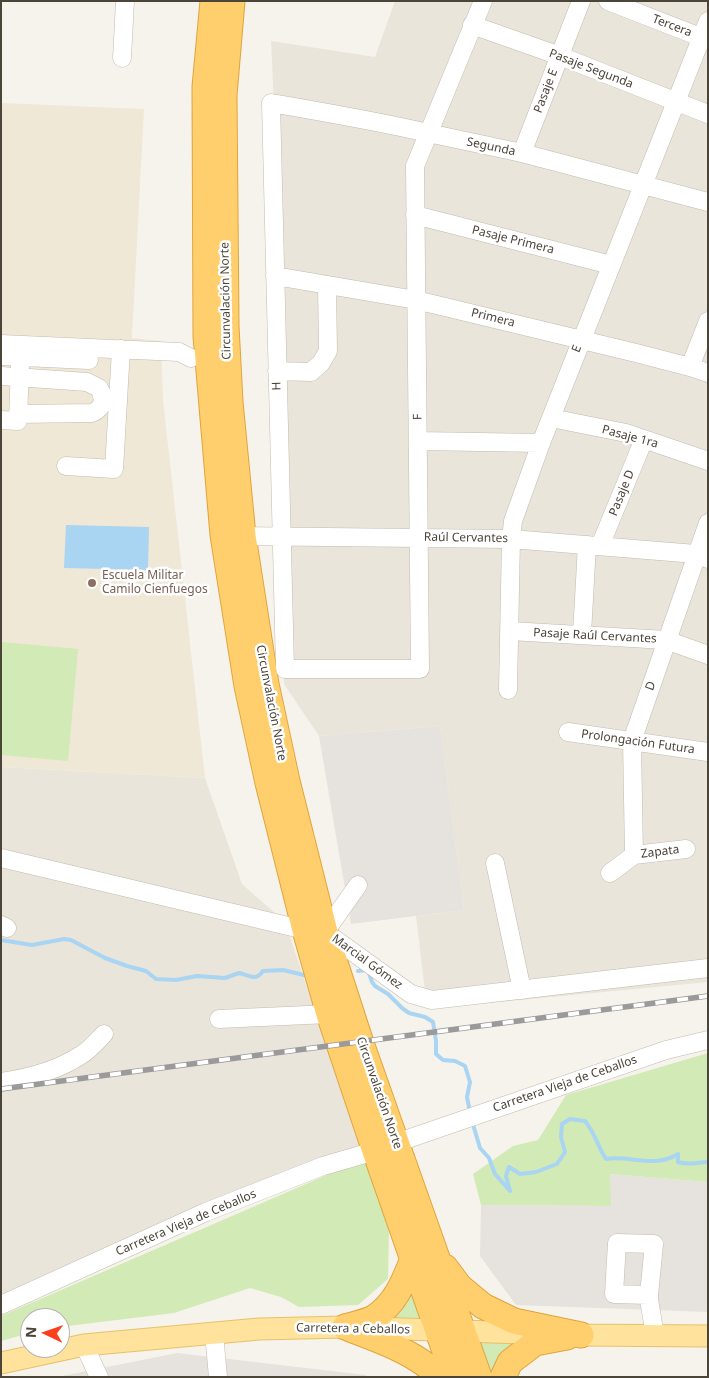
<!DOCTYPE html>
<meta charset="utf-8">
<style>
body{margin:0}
#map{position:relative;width:709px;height:1378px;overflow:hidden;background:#f6f3ec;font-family:"Noto Sans",sans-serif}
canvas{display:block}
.frame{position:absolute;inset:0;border:2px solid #4b4439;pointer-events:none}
.north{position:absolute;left:20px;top:1308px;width:50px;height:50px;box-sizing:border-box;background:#fff;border:1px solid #b7b4b0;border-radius:50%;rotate:273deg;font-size:14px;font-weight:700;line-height:20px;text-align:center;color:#4b4439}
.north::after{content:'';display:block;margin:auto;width:18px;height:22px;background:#fc3f1d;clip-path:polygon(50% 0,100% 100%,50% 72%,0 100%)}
</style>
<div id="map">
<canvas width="709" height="1378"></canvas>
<div class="frame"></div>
<div class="north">N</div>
</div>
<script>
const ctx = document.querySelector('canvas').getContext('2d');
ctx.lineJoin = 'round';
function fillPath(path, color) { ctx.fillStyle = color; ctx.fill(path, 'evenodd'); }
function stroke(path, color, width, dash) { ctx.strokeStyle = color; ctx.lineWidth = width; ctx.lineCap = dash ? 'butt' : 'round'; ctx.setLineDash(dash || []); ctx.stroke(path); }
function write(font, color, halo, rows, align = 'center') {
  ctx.font = font + ' "Noto Sans",sans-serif'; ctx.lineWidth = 5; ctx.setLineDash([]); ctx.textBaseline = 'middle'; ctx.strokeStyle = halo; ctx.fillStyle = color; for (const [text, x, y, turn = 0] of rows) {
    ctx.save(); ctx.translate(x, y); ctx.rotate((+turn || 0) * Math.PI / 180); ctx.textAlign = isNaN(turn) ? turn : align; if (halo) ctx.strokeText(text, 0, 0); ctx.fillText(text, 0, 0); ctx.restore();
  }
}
fillPath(new Path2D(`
 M395 1H708V982L427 1009 416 916 464 910 440 726 319 736 284 684 274 427V103L271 41 375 57Z
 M1 767 205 778 242 884 285 922 363 1155 1 1296Z`), '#eae5da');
fillPath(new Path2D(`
 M440 726 464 910 351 924 319 736Z
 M610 1174 708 1182V1312L516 1305 480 1256 481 1205 610 1206Z
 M177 1353 366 1375 367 1377H57Z`), '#e6e2dd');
fillPath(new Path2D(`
 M1 103 144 109 132 338 161 341 163 400 205 778 1 767Z`), '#efe8d6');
fillPath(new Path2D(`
 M1 642 78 649 68 761 1 755Z
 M708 1053V1182L610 1174 611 1206 481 1205 473 1174 513 1146 538 1140 566 1095Z
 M366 1158 389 1227 388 1279 358 1305 299 1307 281 1297 250 1288 174 1313 60 1327V1318H30V1333L1 1341V1316Z
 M416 1284 427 1323 390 1320 407 1302Z
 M526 1338 491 1377 480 1342Z`), '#d2eab5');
fillPath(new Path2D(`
 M66 525 149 527 148 570 64 568Z`), '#a9d4f2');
stroke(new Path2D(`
 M1 940 32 945 64 939 71 940 105 958 127 966 146 971 156 979 176 980 197 976 225 978 239 973C249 975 255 982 263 971L283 970 308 976
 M358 971 366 970 369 973 372 982 375 986 388 994 402 1008 409 1013 425 1017 433 1022 436 1041V1054L443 1060 455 1061 465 1066 470 1082 467 1097 470 1112
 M472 1121 480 1148 489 1158 495 1174 510 1191 506 1176 509 1167 520 1174 536 1172 557 1164 565 1152 561 1137 562 1124 570 1119 585 1121C595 1133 598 1147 606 1159 632 1155 653 1169 678 1154V1162C689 1166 697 1162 708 1162`), '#a9d4f2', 4);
const minor = new Path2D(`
 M483 1 415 166 420 669H285L271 103C323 112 376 121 428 133L522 153 708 202
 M608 1 708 40
 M472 25 560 56 708 114
 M122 58 125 1
 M522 153 581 1
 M415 215 611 265
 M275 276 416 300 636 353 690 367 708 373
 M1 344 179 352 191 358
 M1 356 89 360
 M690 367 708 321
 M277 371 311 372 321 363 328 351 327 285
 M1 376 87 382 99 388C105 399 104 408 92 413L18 414
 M551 418 626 433 708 461
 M1 420 18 421 20 365
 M418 441 541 443
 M66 466 114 469 121 349
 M234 536 511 539 696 554 708 559
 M600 546 644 439
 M510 631 666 640 708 655
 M582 634 587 545
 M508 690 511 539 513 521 541 443 708 21
 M568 732 708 752
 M634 855 632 741 708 523
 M634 855 686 849
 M1 858 305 930 325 932 411 994 432 1000 708 968
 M495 863 522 990
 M610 873 634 855
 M1 925 7 928
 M325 932 358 885
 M219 1019 329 1014
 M1 1082C29 1078 57 1071 81 1055 90 1050 97 1041 104 1034
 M396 1143 666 1050 708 1040
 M649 1295 614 1294 617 1243 654 1244 649 1295V1300L655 1335
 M1 1305 206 1212 323 1166 375 1151
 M214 1333 218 1377
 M84 1345 99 1377`);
const major = new Path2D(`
 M1 1363 84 1345 259 1329 345 1327 581 1335 708 1336`);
const highway = new Path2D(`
 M213 1 205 87 206 336 223 535 247 686 268 783 305 930 329 1014 375 1151 454 1377
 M232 1 224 95 226 326 230 402 243 536 266 684 287 781 325 932 361 1043 479 1377
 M445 1267 460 1287 483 1306 514 1321 581 1335
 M345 1327C375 1339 417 1352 439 1377
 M345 1327C354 1324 367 1322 375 1317 396 1303 404 1281 413 1259
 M503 1377 510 1362 535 1343 567 1337`);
stroke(minor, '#c2bbae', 19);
stroke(major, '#e6c16a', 23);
stroke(highway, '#e0a43c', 27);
stroke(minor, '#fff', 18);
stroke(major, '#ffe39c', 21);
stroke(highway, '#ffcf6e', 25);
const rail = new Path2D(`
 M1 1089 708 996`);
stroke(rail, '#9a9a9a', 5.5);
stroke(rail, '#fff', 4, [11]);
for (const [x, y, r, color] of [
 [92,583,5,"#8d6e63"]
]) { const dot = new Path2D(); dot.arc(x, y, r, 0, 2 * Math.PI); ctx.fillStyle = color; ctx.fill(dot); stroke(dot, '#fff', 2); }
write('12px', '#4b4439', '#fff', [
 ["Tercera",672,26,21],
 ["Pasaje Segunda",591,69,21],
 ["Pasaje E",546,91,-69],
 ["Segunda",491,147,12],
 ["Pasaje Primera",513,240,14],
 ["Circunvalación Norte",226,301,-91],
 ["Primera",493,318,14],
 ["E",577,349,-69],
 ["H",277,386,-91],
 ["F",418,417,-91],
 ["Pasaje 1ra",630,437,15],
 ["Pasaje D",622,493,-68],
 ["Raúl Cervantes",466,538,1],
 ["Pasaje Raúl Cervantes",595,636,3],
 ["D",651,686,-71],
 ["Circunvalación Norte",271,703,79],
 ["Prolongación Futura",638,742,8],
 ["Zapata",660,852,-7],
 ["Marcial Gómez",367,962,36],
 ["Carretera Vieja de Ceballos",565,1084,-19],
 ["Circunvalación Norte",379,1093,71],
 ["Carretera Vieja de Ceballos",186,1223,-23],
 ["Carretera a Ceballos",353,1329,1]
]);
write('12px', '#785e54', '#fff', [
 ["Escuela Militar",102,576],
 ["Camilo Cienfuegos",102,590]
], 'left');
</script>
